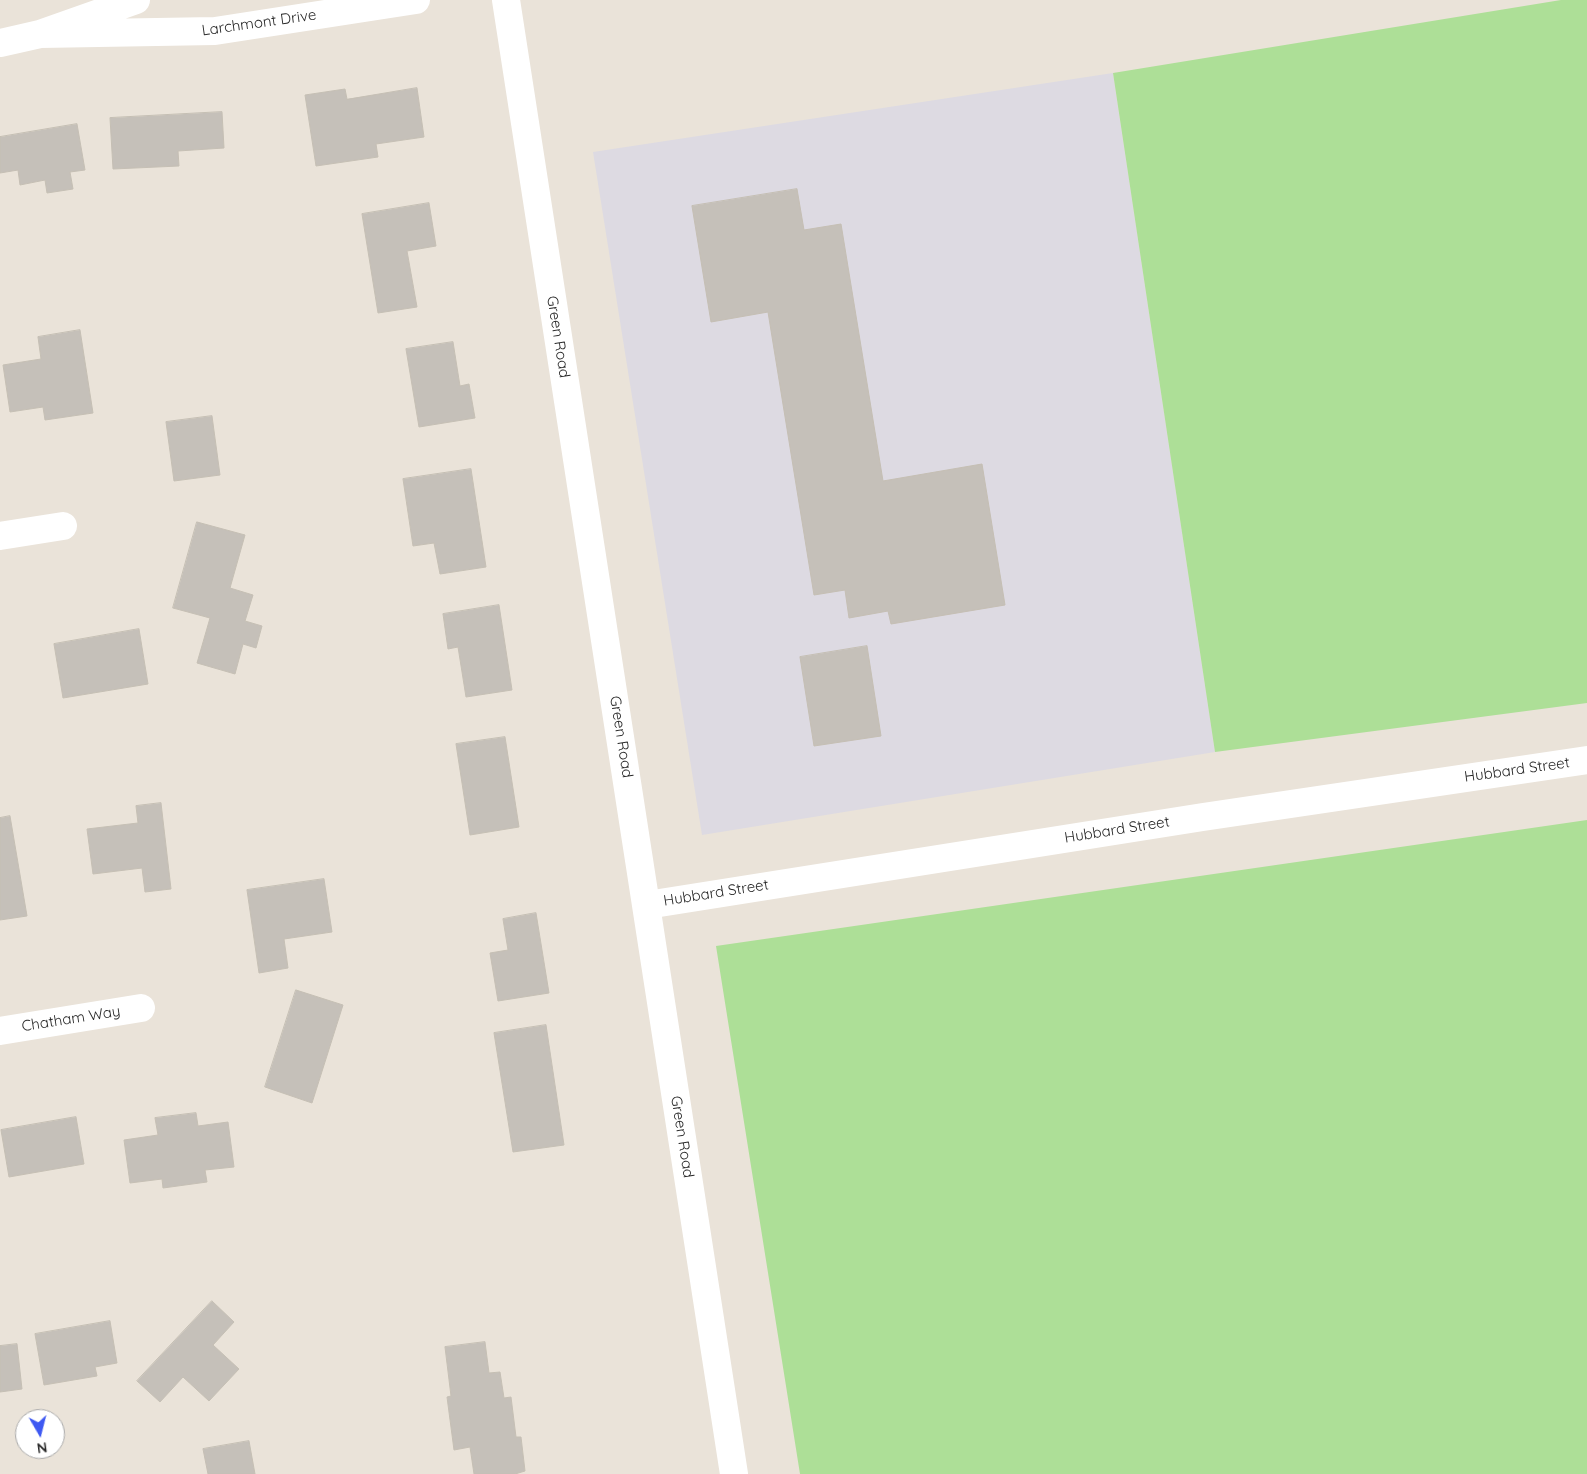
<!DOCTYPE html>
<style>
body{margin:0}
#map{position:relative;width:1587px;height:1474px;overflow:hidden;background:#eae3d9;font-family:Quicksand,sans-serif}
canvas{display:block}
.north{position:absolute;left:15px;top:1409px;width:50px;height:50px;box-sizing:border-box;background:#fff;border:1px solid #a9a9a9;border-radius:50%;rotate:172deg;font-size:14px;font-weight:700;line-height:20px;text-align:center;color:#282828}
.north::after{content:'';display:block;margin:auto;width:18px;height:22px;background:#3e59f2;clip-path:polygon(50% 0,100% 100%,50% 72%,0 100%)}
</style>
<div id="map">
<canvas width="1587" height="1474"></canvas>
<div class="north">N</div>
</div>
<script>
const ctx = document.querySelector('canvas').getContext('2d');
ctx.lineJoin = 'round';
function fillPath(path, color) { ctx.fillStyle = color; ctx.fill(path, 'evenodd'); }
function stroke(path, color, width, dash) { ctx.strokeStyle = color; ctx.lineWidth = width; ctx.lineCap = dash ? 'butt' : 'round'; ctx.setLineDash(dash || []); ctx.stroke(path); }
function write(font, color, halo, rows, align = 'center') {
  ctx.font = font + ' Quicksand,sans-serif'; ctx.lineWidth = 4.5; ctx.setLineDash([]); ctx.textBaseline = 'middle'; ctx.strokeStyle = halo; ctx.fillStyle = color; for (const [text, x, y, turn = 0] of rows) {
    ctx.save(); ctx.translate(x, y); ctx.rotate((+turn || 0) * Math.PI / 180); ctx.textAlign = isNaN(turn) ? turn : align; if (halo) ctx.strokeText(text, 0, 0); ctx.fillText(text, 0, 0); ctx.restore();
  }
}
fillPath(new Path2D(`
 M1113 73 1215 752 702 835 593 152Z`), '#dddae2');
fillPath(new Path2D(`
 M1561 0H1587V703L1215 752 1113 73Z
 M1587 820V1474H800L716 946Z`), '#addf97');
const building = new Path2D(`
 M417 88 424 137 376 144 378 157 316 166 305 95 345 89 347 99Z
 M222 112 224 148 178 151 179 166 113 169 110 118Z
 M77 124 85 170 70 172 73 189 47 193 45 180 20 185 18 170 0 173V137Z
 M797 189 804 230 841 224 883 481 982 464 1005 605 891 624 888 611 849 618 845 590 814 595 768 312 711 322 692 206Z
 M429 203 436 246 407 251 417 307 378 313 362 214Z
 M80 330 93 413 45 420 43 407 10 412 3 365 41 359 38 337Z
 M453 342 460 386 469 384 475 418 419 427 406 349Z
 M212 416 220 475 174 481 166 422Z
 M471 469 486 567 440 574 434 543 413 546 403 479Z
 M197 522 245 535 230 588 253 595 245 621 262 626 256 648 243 644 235 674 197 663 210 618 173 608Z
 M499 605 512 690 466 697 458 647 448 649 443 614Z
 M139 629 148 684 63 698 54 644Z
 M867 646 881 736 814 746 800 657Z
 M505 737 519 827 470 835 456 744Z
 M161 803 171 889 145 892 142 868 93 874 87 829 138 823 136 806Z
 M10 816 27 916 0 920V818Z
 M324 879 332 932 284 939 288 968 259 973 247 890Z
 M536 913 549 993 498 1001 490 953 508 950 503 919Z
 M296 990 343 1005 312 1103 265 1087Z
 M546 1025 564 1145 513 1152 494 1033Z
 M196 1113 198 1126 228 1122 234 1167 205 1170 207 1182 163 1188 162 1179 130 1183 124 1140 158 1135 155 1118Z
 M76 1117 84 1164 9 1177 1 1130Z
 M212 1301 234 1322 213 1345 239 1369 209 1401 183 1377 160 1402 137 1381Z
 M110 1321 117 1363 95 1367 97 1376 44 1385 35 1334Z
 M485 1342 489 1373 500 1372 504 1398 511 1397 516 1437H521L525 1471 515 1474H474L470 1447 454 1450 447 1397 451 1396 445 1347Z
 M17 1344 22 1389 0 1392V1346Z
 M249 1441 255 1474H208L203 1449Z`);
fillPath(building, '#c5c0b9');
stroke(building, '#c5bfb4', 1);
stroke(new Path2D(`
 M40 34 215 31 416 0
 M0 43 40 34 136 0
 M0 536 63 526
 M0 1031 141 1008`), '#fff', 28);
stroke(new Path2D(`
 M506 0 734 1474
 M647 905 1203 817 1587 760`), '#fff', 28);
write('15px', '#282828', '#fff', [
 ["Larchmont Drive",259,23,-8],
 ["Green Road",558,337,81],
 ["Green Road",621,737,81],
 ["Hubbard Street",1517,770,-8],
 ["Hubbard Street",1117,830,-9],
 ["Hubbard Street",716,893,-9],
 ["Chatham Way",71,1019,-9],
 ["Green Road",682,1137,81]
]);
</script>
